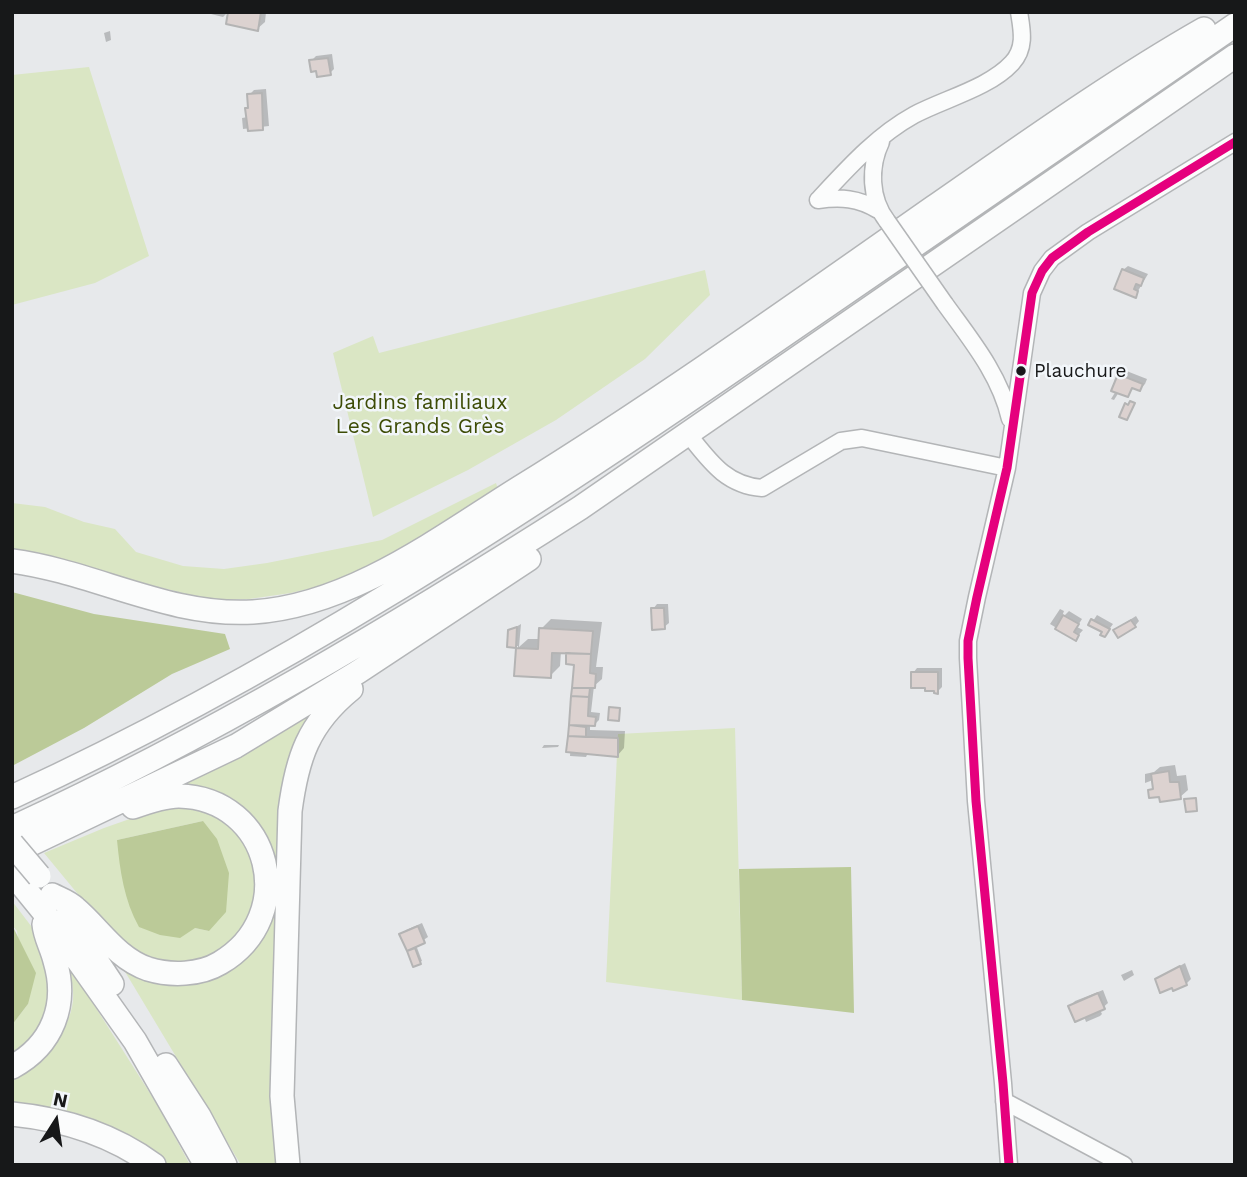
<!DOCTYPE html>
<meta charset="utf-8">
<style>
body{margin:0}
#map{position:relative;width:1247px;height:1177px;overflow:hidden;background:#e7e9eb;font-family:"Work Sans",sans-serif}
canvas{display:block}
.frame{position:absolute;inset:0;border:14px solid #171819;pointer-events:none}
.north{position:absolute;left:21px;top:1086px;width:70px;height:70px;-webkit-text-stroke:5px #f2f6fa;paint-order:stroke;rotate:12deg;font-size:19px;font-weight:700;line-height:28px;text-align:center;color:#171819}
.north::after{content:'';display:block;margin:auto;width:24px;height:32px;background:#171819;clip-path:polygon(50% 0,100% 100%,50% 72%,0 100%)}
</style>
<div id="map">
<canvas width="1247" height="1177"></canvas>
<div class="frame"></div>
<div class="north">N</div>
</div>
<script>
const ctx = document.querySelector('canvas').getContext('2d');
ctx.lineJoin = 'round';
function fillPath(path, color) { ctx.fillStyle = color; ctx.fill(path, 'evenodd'); }
function stroke(path, color, width, dash) { ctx.strokeStyle = color; ctx.lineWidth = width; ctx.lineCap = dash ? 'butt' : 'round'; ctx.setLineDash(dash || []); ctx.stroke(path); }
function write(font, color, halo, rows, align = 'center') {
  ctx.font = font + ' "Work Sans",sans-serif'; ctx.lineWidth = 5; ctx.setLineDash([]); ctx.textBaseline = 'middle'; ctx.strokeStyle = halo; ctx.fillStyle = color; for (const [text, x, y, turn = 0] of rows) {
    ctx.save(); ctx.translate(x, y); ctx.rotate((+turn || 0) * Math.PI / 180); ctx.textAlign = isNaN(turn) ? turn : align; if (halo) ctx.strokeText(text, 0, 0); ctx.fillText(text, 0, 0); ctx.restore();
  }
}
fillPath(new Path2D(`
 M89 67 149 256 95 283 12 305V75Z
 M705 270 710 295 645 359 556 420 468 470 373 517 333 353 373 336 379 353Z
 M496 483 498 489 387 558 325 585 291 593 249 599 210 600 12 550V503L45 507 84 522 115 529 136 552 183 566 224 569 267 563 382 540Z
 M315 711 301 735 285 1165H241L118 960 133 969 237 962 268 851 175 786Z
 M735 728 742 1000 606 982 618 734Z
 M161 808H196L216 815 237 832 253 850 258 887 252 920 226 949 195 962 176 964 155 962 133 949 105 927 44 853 104 828ZM203 821 209 931 195 928 117 840Z
 M12 901 41 939 49 965V1014L22 1049 12 1057V1025L28 1004 17 931 12 925Z
 M70 967 160 1109 190 1165H165L157 1157 12 1106V1081C40 1065 70 1033 73 1000 74 989 71 977 70 967Z`), '#dae6c4');
fillPath(new Path2D(`
 M12 592 94 614 225 634 230 649 172 674 84 728 12 766Z
 M203 821 217 839 229 873 226 912 209 931 195 928 180 938 160 935 139 927C124 900 120 871 117 840Z
 M851 867 854 1013 742 1000 739 869Z
 M12 925 36 973 28 1004 12 1025Z`), '#bbca98');
fillPath(new Path2D(`
 M211 12H228L223 17 211 14Z
 M230 12H266L265 22 257 29Z
 M110 31 111 40 106 42 104 33Z
 M332 54 334 69 330 73 311 61 316 56Z
 M266 89 269 126 243 129 242 118 248 117 249 95 254 90Z
 M1128 266 1148 274 1135 296 1123 270Z
 M1124 370 1147 379 1145 384 1140 389 1134 387 1128 395 1119 392 1114 400 1111 399 1116 391 1119 375Z
 M657 604H668L669 623 664 627 653 609Z
 M1060 609 1064 611 1061 619 1069 611 1082 619 1077 627 1083 630 1075 639 1050 624Z
 M1097 615 1113 624 1105 635 1104 631 1091 624Z
 M1136 616 1139 621 1135 626H1120Z
 M551 619 602 622 596 667H603L602 679 594 686 591 712 600 713 599 720 595 724 590 725V730L625 731 624 748 617 756 588 753 586 757 570 756 575 663 568 651H561L560 666 550 676 516 674 518 646H509V631L521 624 519 647 528 639H540L541 629Z
 M917 668H942V687L937 692 913 673Z
 M544 745H559L558 747 542 748Z
 M1175 765 1177 776 1186 775 1188 790 1180 797 1150 791 1154 786 1153 780 1145 783V774L1154 772 1160 767Z
 M422 923 428 937 416 945 422 961 414 965 402 934 406 930Z
 M1185 963 1191 979 1186 984 1174 989 1157 979Z
 M1132 970 1134 975 1124 981 1121 975Z
 M1103 990 1108 1003 1100 1010 1102 1014 1100 1016 1086 1022 1084 1016 1070 1006 1075 1001Z`), '#0003');
const building = new Path2D(`
 M228 12H261L258 31 226 24Z
 M328 58 331 75 317 77 316 71 311 72 309 60Z
 M262 93 263 130 248 131 245 108H248L247 94Z
 M1122 269 1144 278 1141 286 1136 284 1134 289 1138 291 1136 298 1114 289Z
 M1118 374 1143 384 1140 391 1132 388 1128 397 1111 391Z
 M1130 401 1135 403 1127 420 1119 417 1125 403 1128 405Z
 M651 608H664L665 629 652 630Z
 M1063 615 1079 624 1074 632 1079 635 1076 641 1055 629Z
 M1091 619 1110 629 1105 637 1100 635 1102 632 1088 625Z
 M1131 620 1136 627 1118 638 1113 630Z
 M517 627 516 648 507 647 508 630Z
 M539 628 593 631 591 654 552 653 551 678 514 676 516 648 538 649Z
 M566 653 591 654 590 673 596 674 595 688H572L574 665 566 664Z
 M911 672H938V694L934 693V691H925V688H911Z
 M572 688H590L589 697 571 696Z
 M571 696 589 697 588 716 596 717 595 726 569 725Z
 M609 707 620 708 619 721 608 720Z
 M569 725 586 727V737L568 736Z
 M568 736 618 738V757L566 752Z
 M1169 771 1170 782H1179L1181 799 1160 802 1159 797 1149 798 1148 790 1153 789 1151 774Z
 M1196 798 1197 811 1186 812 1184 799Z
 M418 926 425 943 407 951 399 934Z
 M415 948 421 964 413 967 407 951Z
 M1180 966 1187 985 1173 991 1172 988 1160 993 1155 979Z
 M1098 993 1105 1009 1075 1022 1068 1006Z`);
fillPath(building, '#dcd2d0');
stroke(building, '#b4b4b4', 2);
const minor = new Path2D(`
 M881 142C869 167 870 199 887 221
 M818 200C847 169 876 136 914 115 944 99 989 88 1012 63 1026 48 1022 30 1019 12
 M818 200C841 197 858 198 878 210
 M945 304C971 340 1000 375 1010 419
 M688 434C709 460 725 485 762 488L841 441 862 438 1007 468
 M1004 1101 1124 1165
 M1009 1165 1003 1083 976 801 968 658V641L977 597 1007 468 1032 293 1042 271 1052 258 1088 232 1235 142`);
const highway = new Path2D(`
 M12 561C94 572 169 617 253 612 350 606 439 538 519 488 661 400 797 303 934 207 1022 146 1111 82 1204 29
 M12 797C275 676 518 518 755 355 916 245 1075 135 1235 25
 M12 828C209 737 397 625 580 508L1235 56
 M12 853 236 746 358 672 529 559
 M12 873 43 911 135 1041 206 1165
 M52 895C60 899 69 902 75 908 99 928 116 958 148 969 171 976 200 975 220 963 300 916 271 798 179 796 164 796 147 802 133 807
 M67 916 112 984
 M166 1065 199 1116 225 1165
 M12 1067C53 1045 68 1004 55 961 52 948 45 937 44 924
 M12 1114C62 1119 113 1135 154 1165
 M288 1165 282 1096 290 811C297 758 308 724 351 689`);
stroke(minor, '#b3b5b7', 19);
stroke(highway, '#b3b5b7', 26);
stroke(minor, '#fbfcfc', 16);
stroke(highway, '#fbfcfc', 23);
const minorBridge = new Path2D(`
 M887 221 945 304`);
const highwayBridge = new Path2D(`
 M12 844 39 876`);
stroke(minorBridge, '#b3b5b7', 19, []);
stroke(highwayBridge, '#b3b5b7', 26, []);
stroke(minorBridge, '#fbfcfc', 16);
stroke(highwayBridge, '#fbfcfc', 23);
stroke(new Path2D(`
 M1009 1165 1003 1083 976 801 968 658V641L977 597 1007 468 1032 293 1042 271 1052 258 1088 232 1235 142`), '#e5007d', 9);
for (const [x, y, r, color] of [
 [1021,371,6,"#171819"]
]) { const dot = new Path2D(); dot.arc(x, y, r, 0, 2 * Math.PI); ctx.fillStyle = color; ctx.fill(dot); stroke(dot, '#f2f6fa', 2.5); }
write('19px', '#171819', '#f2f6fa', [
 ["Plauchure",1034,371]
], 'left');
write('21px', '#3d4c06', '#f2f6fa', [
 ["Jardins familiaux",420,403],
 ["Les Grands Grès",420,427]
]);
</script>
